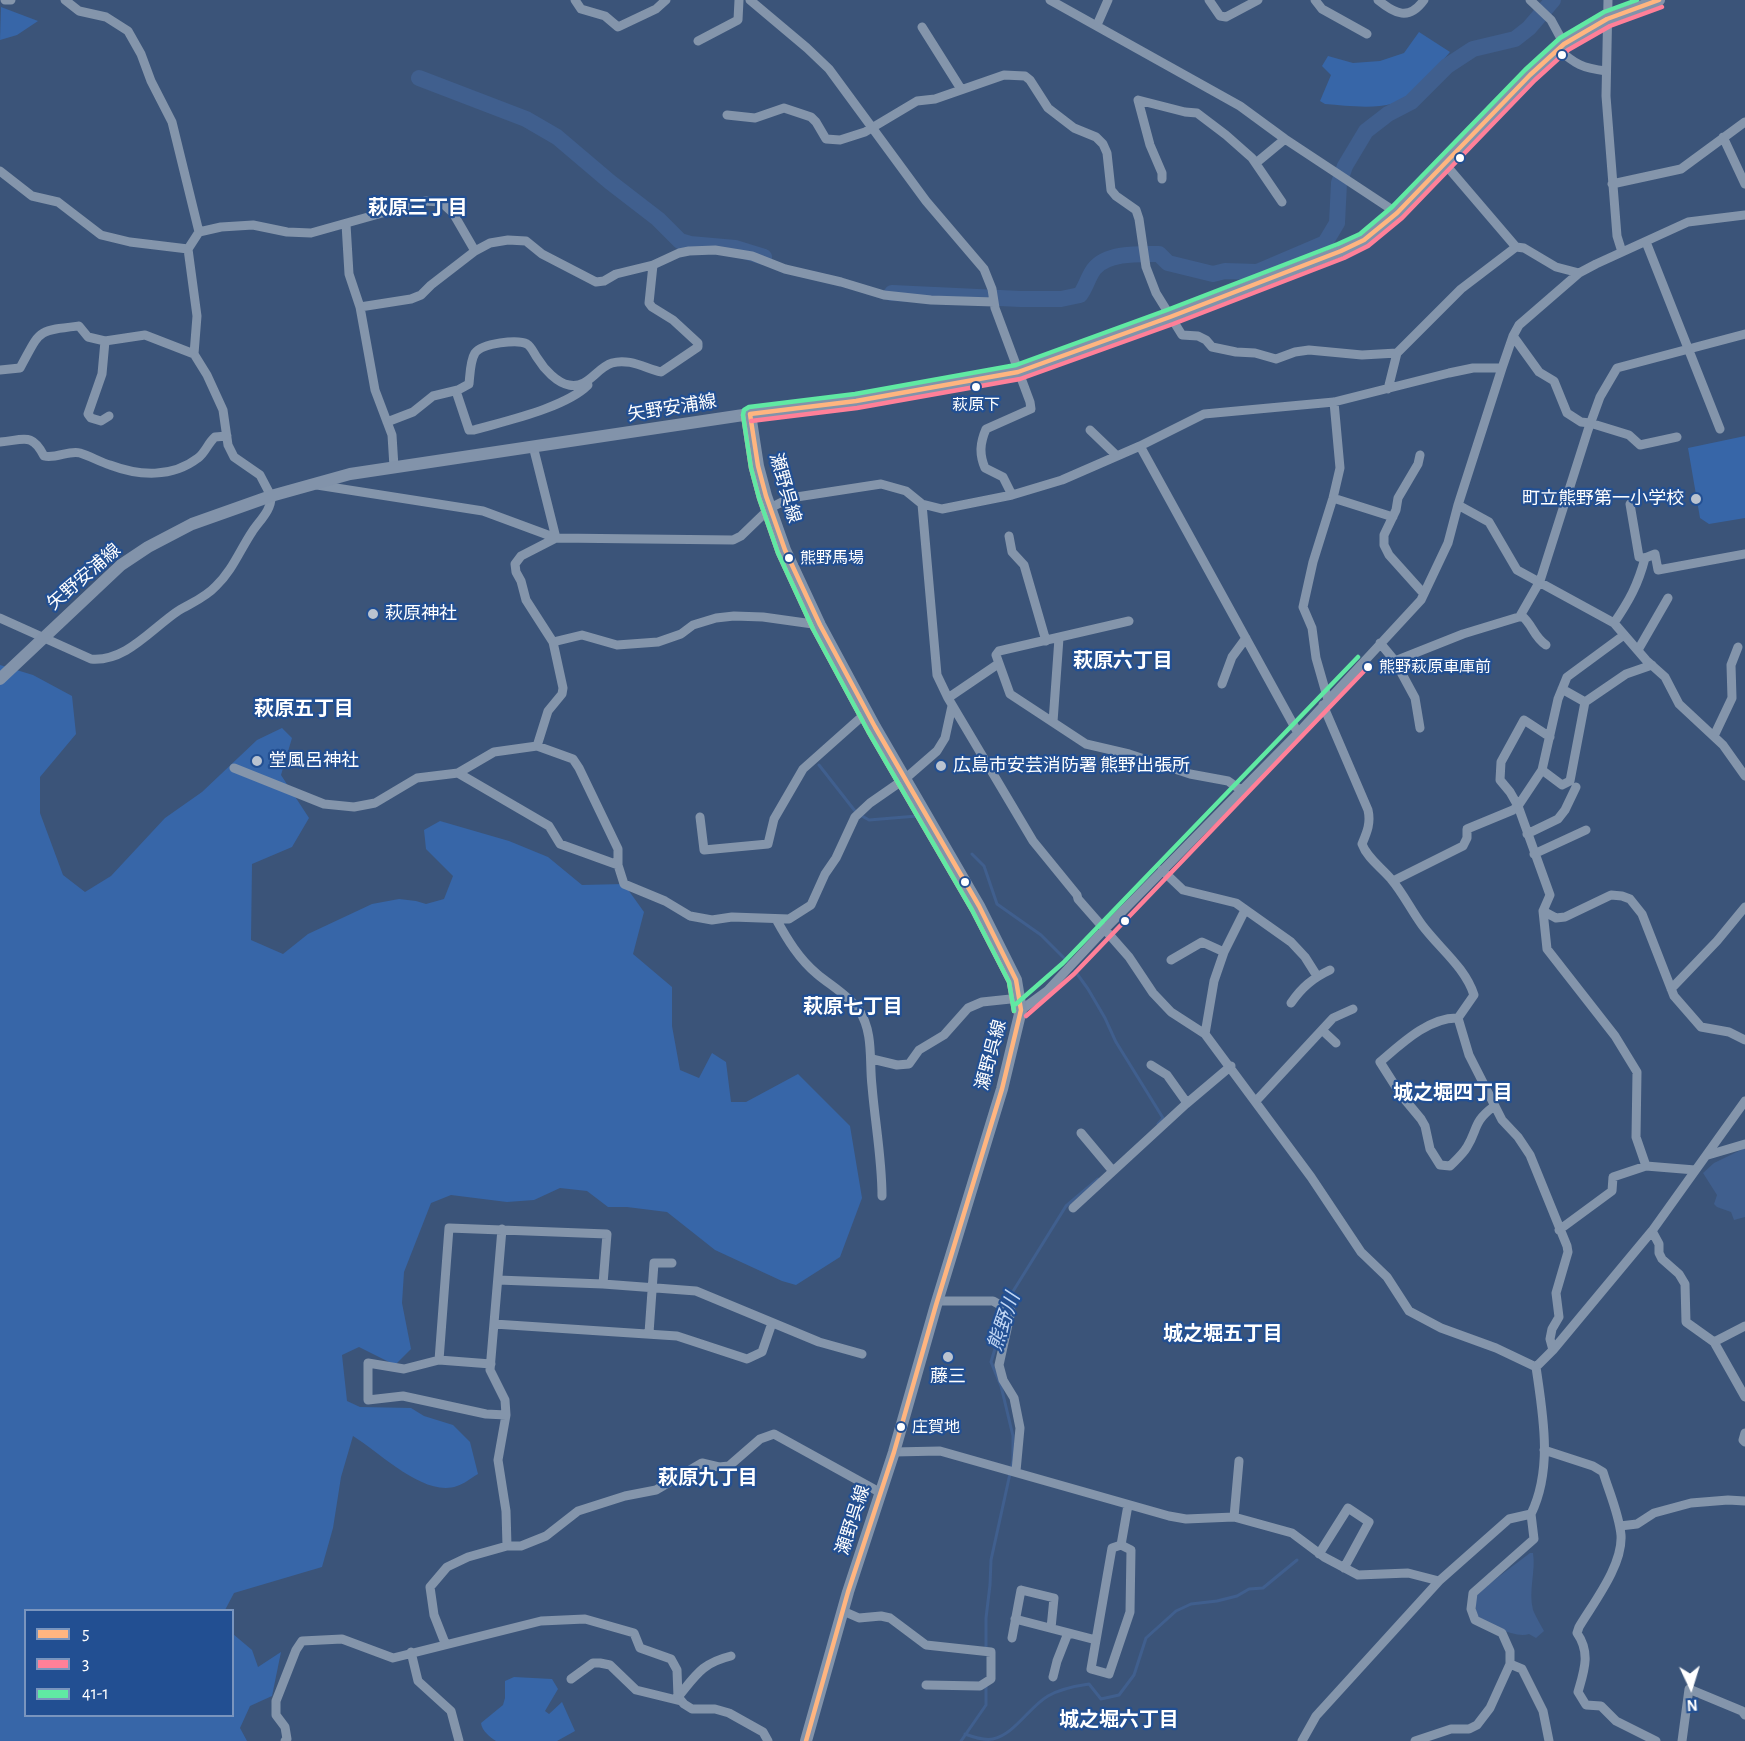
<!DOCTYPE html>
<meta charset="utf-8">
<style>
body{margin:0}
#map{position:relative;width:1745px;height:1741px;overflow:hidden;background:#3b5479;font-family:"Alegreya Sans",sans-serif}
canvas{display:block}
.legend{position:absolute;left:24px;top:1609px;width:210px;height:108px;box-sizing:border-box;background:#224f92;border:2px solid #7a95be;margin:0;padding:8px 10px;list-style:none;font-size:18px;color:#fff}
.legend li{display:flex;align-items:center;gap:12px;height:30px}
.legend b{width:30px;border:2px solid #7a95be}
.north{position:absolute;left:1661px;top:1657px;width:60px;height:60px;-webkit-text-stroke:4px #224f92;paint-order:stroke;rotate:176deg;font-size:16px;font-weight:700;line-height:24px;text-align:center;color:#fff}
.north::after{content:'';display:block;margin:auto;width:21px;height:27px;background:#fff;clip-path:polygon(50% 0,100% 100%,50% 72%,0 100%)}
</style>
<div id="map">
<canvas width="1745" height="1741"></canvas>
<ul class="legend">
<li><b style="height:8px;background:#ffb580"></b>5</li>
<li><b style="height:8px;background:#ff8098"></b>3</li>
<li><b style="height:8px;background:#60e9a3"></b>41-1</li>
</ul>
<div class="north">N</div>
</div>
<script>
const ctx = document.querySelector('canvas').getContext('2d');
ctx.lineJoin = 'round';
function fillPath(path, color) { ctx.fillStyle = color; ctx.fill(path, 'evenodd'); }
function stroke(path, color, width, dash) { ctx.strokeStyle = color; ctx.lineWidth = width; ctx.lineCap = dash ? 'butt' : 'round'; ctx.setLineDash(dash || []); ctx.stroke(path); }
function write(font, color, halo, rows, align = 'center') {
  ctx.font = font + ' "Alegreya Sans","Noto Sans JP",sans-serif'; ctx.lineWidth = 4.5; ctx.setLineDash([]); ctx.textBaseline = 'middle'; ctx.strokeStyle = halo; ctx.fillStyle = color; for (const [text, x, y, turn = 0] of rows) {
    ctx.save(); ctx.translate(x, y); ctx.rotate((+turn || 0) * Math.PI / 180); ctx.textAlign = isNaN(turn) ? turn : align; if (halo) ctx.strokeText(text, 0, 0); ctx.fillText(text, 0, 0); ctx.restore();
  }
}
fillPath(new Path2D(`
 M1 7 38 21 17 35 0 40Z
 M1419 32 1450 52C1438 65 1428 79 1416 91 1393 113 1354 106 1325 104L1320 101 1331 75 1322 66 1328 56 1353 63 1380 61 1404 53Z
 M1745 436V518L1709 524 1700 518 1688 448Z
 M0 665 33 675 72 696 76 734 40 777V813L63 875 85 892 111 876 165 818 202 792 257 740 282 728 292 738 281 775 309 818 292 847 252 864 251 940 283 954 308 934 372 904 399 899 416 901 426 904 444 899 453 876 426 849 424 830 440 821 509 841 548 857 582 885 624 884 644 912 633 954 672 987V1026L680 1070 699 1078 712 1053 726 1062 731 1102H746L798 1074 850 1126 862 1198 840 1257 796 1285 782 1281 715 1250 667 1212 627 1207H608L587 1191 560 1188 534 1200 507 1202 451 1195 431 1203 404 1272 402 1303 411 1349 395 1365 359 1347 342 1355 347 1401 360 1407 411 1408 424 1416 453 1425 470 1442 478 1474C471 1478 464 1484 457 1486 425 1498 379 1452 353 1436L341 1477 333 1528 322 1567 234 1593 225 1610H26V1716H232L233 1634 252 1650 258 1667 281 1652 272 1696 250 1706 240 1728 247 1741H0Z
 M514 1677 552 1679 558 1689 545 1711 549 1714 562 1702 575 1731 557 1741H496C490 1737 482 1731 481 1723L503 1705 505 1698V1681Z`), '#3766a8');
fillPath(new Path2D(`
 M1745 1148V1217L1734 1220 1731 1212 1717 1207 1714 1204 1717 1195 1703 1173 1714 1163Z
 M1530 1553H1533C1536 1571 1528 1591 1533 1610 1536 1617 1540 1624 1544 1631L1536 1638 1529 1634C1516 1639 1488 1624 1477 1616L1474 1600 1477 1593Z`), '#405f8e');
stroke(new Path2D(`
 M819 765 855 811
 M862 816 869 820 917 816
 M972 854 984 866 997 904 1041 935 1069 963
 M1075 971 1088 989 1105 1018 1116 1042 1163 1118 1158 1124
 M986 1648V1618L990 1585 991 1560 1013 1460V1436L1001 1386 991 1362 1012 1293 1066 1206 1098 1179
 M965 1734C973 1737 984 1741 993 1739 1015 1734 1029 1707 1048 1696 1060 1689 1075 1686 1089 1684L1101 1699 1119 1695 1134 1675 1146 1638 1176 1611 1191 1604 1217 1601 1237 1596 1249 1589 1263 1588 1297 1560
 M961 1741 986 1705V1685`), '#405f8e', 3);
stroke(new Path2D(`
 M419 78 526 119 557 137 610 182 658 219 680 241 690 244 735 248 764 257
 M892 293 1021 299H1061L1080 295C1086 287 1088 277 1094 269 1107 252 1141 254 1159 254L1168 263 1213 274 1225 271 1257 272 1325 243 1337 223 1339 183 1345 166 1366 131 1388 114 1411 102 1447 66 1473 49 1515 39 1529 28 1553 0`), '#405f8e', 16);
stroke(new Path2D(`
 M5 0H11
 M65 0 79 11 106 17 128 31 141 54 151 81 172 122 199 232
 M575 0 581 9 605 16 618 27 656 9 666 0
 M750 0 807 48 829 69 926 201 984 269 992 289 995 308 1030 402 1031 409 986 429C980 443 979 454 985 468L1003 477 1012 495
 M1050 0 1240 106 1285 139 1397 213
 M1209 0 1220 16 1226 17 1258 0
 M1315 0 1322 9 1367 34
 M1378 0C1395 14 1409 21 1424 0
 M1530 0 1551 20 1564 44
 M1608 0 1606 96 1617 236 1622 252
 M1097 25 1108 0
 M922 27 961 89
 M698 41 738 20 739 0
 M1558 49C1575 64 1582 68 1606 71
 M727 115 755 118 784 108 811 117 816 122 826 139 840 140 865 132 917 101 935 99 1004 75 1025 76 1030 80 1048 108 1074 128 1096 137 1103 144 1107 153 1111 190 1116 196 1136 210 1139 219 1146 267 1156 293 1182 335 1198 336 1206 340 1212 347 1236 352 1255 353 1276 359 1295 352 1309 350 1362 355 1397 353
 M1723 137 1745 184
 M1256 163 1285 139
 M1445 164 1516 247
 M0 171 32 196 58 202 101 235 130 242 188 249
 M1162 179V173L1150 145 1138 100 1185 112 1197 113 1226 135 1252 158 1282 202
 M1612 184 1681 169 1745 122
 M346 224 349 274 360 307 375 390 392 435 394 467
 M1646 242 1720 429
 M360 307 411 299 421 295 431 285 475 251 490 243 508 240 526 241 542 254 596 282 604 281 616 274 653 265 679 253 689 251 715 250 752 256 785 269 841 282 884 295 931 300 994 302
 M1513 336 1539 372 1554 381 1567 413 1581 422 1590 423 1629 435 1640 445 1677 437
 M105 341 102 374 88 414 91 418 101 421 109 416
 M0 370 20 368C41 330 35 331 79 326L88 337 105 341 145 335 194 354
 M1388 389 1397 353 1461 289 1516 247 1524 248 1556 267 1579 273
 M456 391 469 430H474C505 421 565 408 588 385
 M387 422 413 412 433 396 458 390 469 384C470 375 470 361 475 353 482 343 518 339 527 344 532 347 534 354 538 359 544 369 557 383 569 385 588 389 596 368 612 363 629 358 645 368 661 372L698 347V343L673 320 652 307 649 303 653 265
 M1090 430 1117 456
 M0 442C24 440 32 432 44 456 56 459 69 450 80 453 90 456 100 462 110 465 139 476 172 478 198 458 205 453 208 443 215 437L227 436
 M533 446 556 538
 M1140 446 1298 733
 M1420 455 1418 464 1398 498 1396 510 1384 535V545L1389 555 1424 594
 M317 485 483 511 556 538 733 540 741 536 770 508 790 498 881 484 906 491 922 504 942 509 1012 495 1062 480 1140 446 1204 414 1334 402 1449 373 1473 368H1502
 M1333 498 1393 517
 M922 504 937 675 948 698 1033 841 1077 895 1078 899 1129 957 1153 993 1171 1012 1205 1034 1311 1177 1361 1252 1387 1277 1409 1311 1441 1328 1496 1348 1536 1367
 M1630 504 1639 557 1645 558
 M1458 505 1489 522 1517 570 1614 623 1646 660 1665 677 1679 704 1723 745 1745 776
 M1009 536 1012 552 1024 565 1046 641
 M1520 616 1540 581 1588 430 1600 397 1617 368 1745 334
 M0 618 91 659C126 662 151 629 178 611 191 603 205 598 216 586 232 571 240 550 252 532 259 521 272 510 271 496L260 475 234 457 228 445 223 410 207 375 194 354 197 316 188 249 199 232 221 227 253 225 287 232 311 233 425 201 441 202 453 213 475 251
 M1129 621 999 651 996 655 1010 694 1086 744 1129 754 1190 774 1228 781 1241 790
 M1614 623C1629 601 1638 585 1645 558L1655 554 1658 570 1745 554
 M553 642 582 635 617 645 658 642 681 634 693 625 716 618 734 616 763 617 820 625
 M1380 643 1395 661 1415 698 1420 728
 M1638 650 1668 598
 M1395 661 1463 634 1522 616C1533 625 1533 636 1546 645
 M1222 684 1232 657 1246 638
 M1562 689 1585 702 1626 674 1652 665
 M948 698 998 664
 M1328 700 1316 658 1312 628 1303 607 1313 562 1333 498 1340 468 1334 402
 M1323 705 1368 810C1371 823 1367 832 1362 844 1367 858 1382 868 1391 879 1403 893 1411 910 1422 925 1439 948 1465 967 1474 995L1458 1018 1469 1055 1502 1120 1518 1137 1530 1155 1567 1246 1568 1252 1556 1293 1559 1317 1552 1329 1550 1339 1553 1350
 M1053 722 1059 638
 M1714 736 1732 698 1731 665 1738 647
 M1550 737 1524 720 1501 762 1500 780 1510 792 1518 806 1550 895 1543 911 1547 949 1615 1036 1637 1072 1636 1137 1646 1166
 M537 746 548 711 562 694 563 688 553 642 526 600 521 581 516 572 515 564 521 556 556 538
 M234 768 324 804 354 807 375 803 417 778 458 773 494 752 537 746 573 759 579 768 618 849V865L624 884 665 901 690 916 712 920 732 917 789 919 811 905 825 874 836 858 855 817 870 803 906 778 937 751 945 738 952 706
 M1542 770 1562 785 1570 781 1585 702
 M458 773 549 826 560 844 618 865
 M700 817 704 850 768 844 774 819 803 769 867 712
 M1527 834 1558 819 1565 810 1576 787
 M1534 854 1586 830
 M1162 870 1183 890 1236 903 1291 942 1305 957 1317 976
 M1393 881 1463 846 1467 838V829L1513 810 1518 806 1542 770 1558 699 1567 677 1624 635
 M1543 911 1556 918 1565 917 1611 895 1622 896 1630 899 1642 914 1674 996 1701 1027 1729 1032 1745 1040
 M776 919C787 939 799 959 817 974 830 985 849 996 859 1010 874 1033 869 1061 872 1086 875 1123 882 1159 882 1196
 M1171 960 1202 942 1224 952
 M1671 989 1717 941 1745 907
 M1291 1003C1302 987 1313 978 1330 970
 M1021 1010 1047 991 1104 930 1298 733 1421 600 1448 543 1458 505 1502 368 1513 336 1519 325 1579 273 1596 264 1688 222 1745 215
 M1458 1018C1429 1017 1401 1044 1380 1062L1401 1095 1421 1119 1425 1126 1430 1149 1440 1165 1450 1166C1456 1160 1463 1154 1467 1147 1478 1129 1473 1122 1493 1107
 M1322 1030 1336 1043
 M1205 1034 1214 981 1224 952 1245 910
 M872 1059 897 1065 909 1064 919 1050 944 1035 968 1008 982 1002 1020 998
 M1151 1065 1167 1075 1187 1103
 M1256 1101 1333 1018 1353 1009
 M1081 1133 1112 1170
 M1708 1155 1745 1144
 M1073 1208 1186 1104 1231 1066
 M502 1229 490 1370 505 1400 506 1415 498 1460 506 1511 507 1546
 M1559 1230 1612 1191 1613 1177 1646 1166 1695 1170
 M1652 1231 1659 1244V1253L1662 1259 1679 1274 1685 1284 1686 1322 1714 1342 1745 1397
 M498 1280 603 1284 696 1291 819 1342 862 1354
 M938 1301H993L1011 1311 999 1365 1003 1380 1014 1398 1020 1428 1016 1471
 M494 1324 677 1336 747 1359 762 1352 772 1323
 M649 1333 654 1263H672
 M1714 1342 1745 1326
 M439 1360 449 1228 607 1234 603 1284
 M491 1364 439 1360 404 1369 368 1363V1400L403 1396 486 1414 506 1415
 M1745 1433 1743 1440 1745 1442
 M1544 1450 1593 1466 1603 1472C1609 1492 1619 1514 1621 1535 1623 1565 1594 1602 1579 1627L1577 1633C1591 1653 1584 1671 1578 1692L1586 1705 1601 1706 1616 1721 1656 1741
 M894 1452 940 1451 1169 1516 1186 1519 1234 1517 1292 1533 1324 1557 1358 1575 1408 1573 1439 1581
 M1234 1517 1239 1461
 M1620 1526 1637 1524 1654 1513 1691 1503 1728 1500 1745 1501
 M1121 1545 1112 1548 1091 1669 1109 1674 1130 1612 1131 1550 1121 1545 1128 1505
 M1319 1554 1348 1508 1369 1522 1344 1568
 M843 1611 859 1618 881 1616 890 1618 926 1645 991 1652V1679L980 1686 926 1685
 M1015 1619 1096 1640
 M1012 1638 1021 1590 1054 1598 1051 1628
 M445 1643 434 1615 430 1587 447 1567 468 1557 507 1546H521L546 1536 578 1511 625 1496 656 1490 702 1463 719 1467 729 1466 760 1439 774 1434 881 1493
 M411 1652 418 1681 451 1711 459 1741
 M1510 1664 1522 1669 1543 1711 1549 1741
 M1053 1677 1057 1661 1068 1633
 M571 1679 593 1663H600L610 1665 636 1690 681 1701
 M678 1697C696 1675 702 1663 731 1656
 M285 1741 287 1739 285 1727 276 1715V1701L296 1650 302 1641 342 1639 393 1658 541 1621 585 1619 634 1633 640 1648 671 1659 677 1670 678 1697 684 1704 692 1709H715L729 1713 763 1732 768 1741
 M1302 1741 1316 1716 1439 1581 1509 1519 1531 1514C1553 1469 1543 1415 1536 1367L1553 1350 1652 1231 1745 1101
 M1415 1741 1451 1729H1469L1477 1725 1490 1708 1510 1664V1651L1502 1633 1475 1620 1471 1609 1473 1593 1534 1539 1531 1514
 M1682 1741 1689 1689 1742 1711 1745 1715`), '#8495ab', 9);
stroke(new Path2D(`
 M750 414 758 466 766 496 785 550 820 625 875 727 979 906 1016 980 1021 1010 1002 1089 936 1305 894 1452 848 1592 806 1741
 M0 679 121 565 148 547 192 524 271 496 350 474 750 414 856 401 1018 372 1170 317 1341 251 1364 240 1397 213 1530 75 1564 44 1607 19 1659 0`), '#8293aa', 12);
stroke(new Path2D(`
 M750 414 758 466 766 496 785 550 820 625 875 727 979 906 1016 980 1021 1010 1002 1089 936 1305 894 1452 848 1592 806 1741
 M750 414 856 401 1018 372 1170 317 1341 251 1364 240 1397 213 1530 75 1564 44 1607 19 1659 0`), '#ffb580', 4.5);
stroke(new Path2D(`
 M743 415 751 468 759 498 778 553 813 629 868 731 972 910 1009 982 1014 1011
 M751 421 857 408 1020 379 1173 324 1344 258 1368 246 1402 218 1535 80 1568 50 1610 26 1662 7
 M1026 1016 1074 974 1368 667`), '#ff8098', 4.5);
stroke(new Path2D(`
 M1016 1004 1063 963 1358 657
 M1014 1011 1009 982 972 910 868 731 813 629 778 553 759 498 751 468 743 415 744 410 749 407 855 394 1016 365 1167 310 1338 244 1360 234 1392 207 1525 70 1560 38 1604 12 1637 0`), '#60e9a3', 4.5);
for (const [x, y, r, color] of [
 [1562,55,5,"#fff"],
 [1460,158,5,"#fff"],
 [976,387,5,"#fff"],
 [1696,499,6,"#bac3d0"],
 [789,558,5,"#fff"],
 [373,614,6,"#bac3d0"],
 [1368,667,5,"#fff"],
 [257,761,6,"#bac3d0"],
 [941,766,6,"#bac3d0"],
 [965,882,5,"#fff"],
 [1125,921,5,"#fff"],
 [948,1357,6,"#bac3d0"],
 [901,1427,5,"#fff"]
]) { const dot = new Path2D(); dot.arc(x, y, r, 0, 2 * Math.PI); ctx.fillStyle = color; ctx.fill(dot); stroke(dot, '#224f92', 2); }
write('16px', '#fff', '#224f92', [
 ["萩原下",976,405,"center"],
 ["熊野馬場",800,558],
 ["熊野萩原車庫前",1379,667],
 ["庄賀地",912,1427]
], 'left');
write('18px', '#fff', '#224f92', [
 ["矢野安浦線",672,408,-9],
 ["瀬野呉線",785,488,74],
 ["矢野安浦線",84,577,-41],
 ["瀬野呉線",991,1055,-75],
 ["瀬野呉線",853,1520,-72]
]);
write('18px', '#fff', '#224f92', [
 ["町立熊野第一小学校",1684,499,"right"],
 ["萩原神社",385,614],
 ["堂風呂神社",269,761],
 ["広島市安芸消防署 熊野出張所",953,766],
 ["藤三",948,1377,"center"]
], 'left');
write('bold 20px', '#fff', '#224f92', [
 ["萩原三丁目",418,208],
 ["萩原六丁目",1123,661],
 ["萩原五丁目",304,709],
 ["萩原七丁目",853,1007],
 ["城之堀四丁目",1453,1093],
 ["城之堀五丁目",1223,1334],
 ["萩原九丁目",708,1478],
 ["城之堀六丁目",1119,1720]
]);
write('italic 20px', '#c0d6f4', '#224f92', [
 ["熊野川",1004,1322,-71]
]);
</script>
